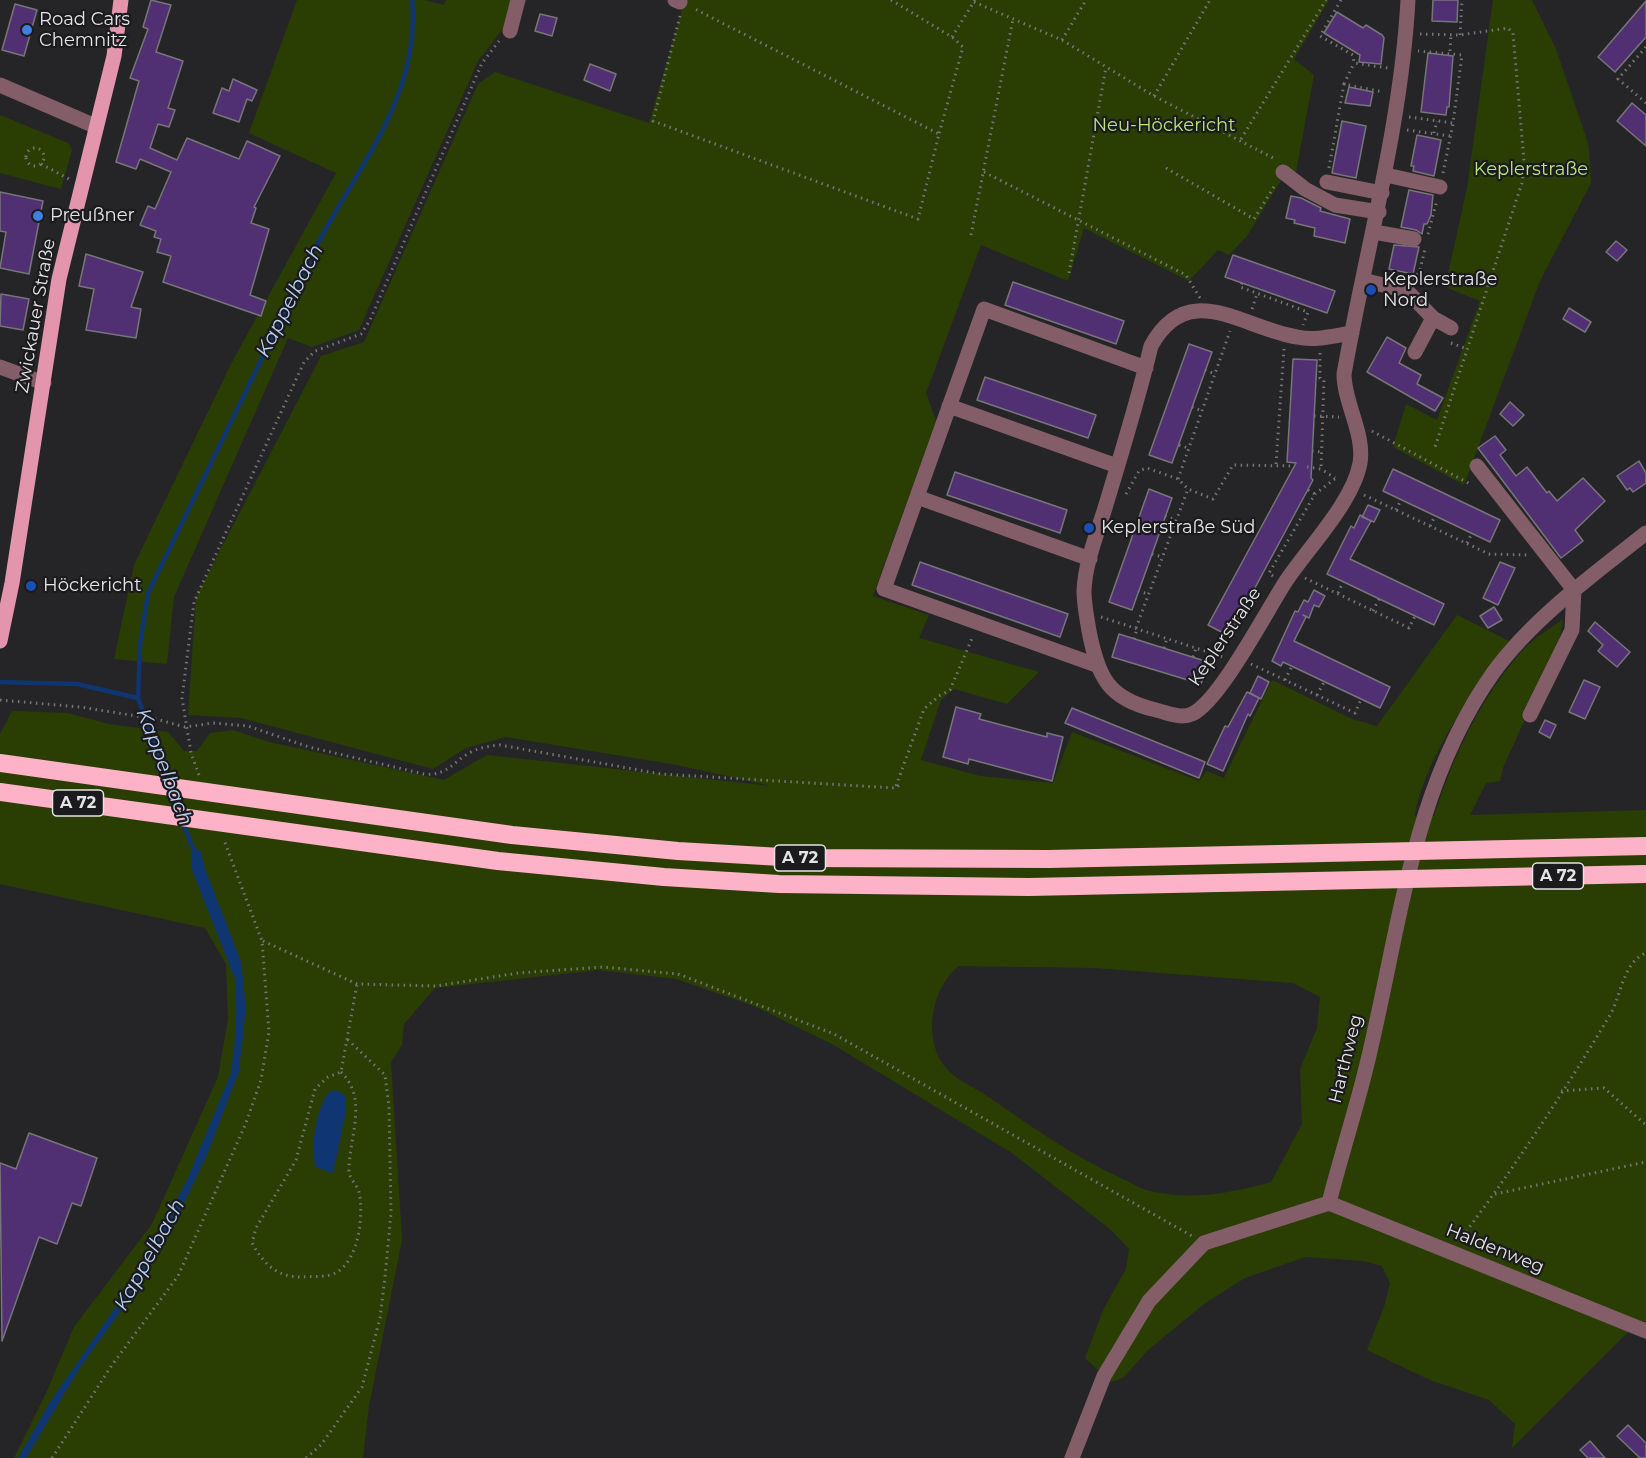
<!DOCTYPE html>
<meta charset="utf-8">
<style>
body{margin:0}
canvas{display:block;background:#252426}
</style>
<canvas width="1646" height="1458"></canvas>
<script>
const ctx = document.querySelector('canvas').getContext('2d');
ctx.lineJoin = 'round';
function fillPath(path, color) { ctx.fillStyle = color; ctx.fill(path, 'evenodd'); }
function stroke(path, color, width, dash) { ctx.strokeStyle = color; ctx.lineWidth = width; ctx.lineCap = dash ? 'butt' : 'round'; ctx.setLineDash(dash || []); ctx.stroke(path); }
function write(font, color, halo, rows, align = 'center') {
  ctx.font = font + ' Montserrat,sans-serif'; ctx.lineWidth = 4.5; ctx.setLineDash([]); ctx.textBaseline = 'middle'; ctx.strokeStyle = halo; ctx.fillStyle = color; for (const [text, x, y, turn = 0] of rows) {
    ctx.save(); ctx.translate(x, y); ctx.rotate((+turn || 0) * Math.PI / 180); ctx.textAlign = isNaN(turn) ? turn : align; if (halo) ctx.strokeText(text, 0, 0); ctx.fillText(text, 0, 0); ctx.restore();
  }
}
fillPath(new Path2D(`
 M297 0H424L444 5 446 0H513L508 22 478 61 359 330 312 347 288 338 174 597 167 664 114 659 134 565 231 364 336 173 249 133Z
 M685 0H1329L1294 59 1314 75 1296 172 1288 169 1247 236 1229 255 1218 250 1189 281 1084 228 1068 281 981 245 926 393 936 421 873 596 929 615 919 638 1039 672 1007 704 954 689 941 700 921 760 980 776 1053 783 1072 732 1199 781 1207 771 1224 778 1272 680 1352 719 1377 726 1457 615 1509 641C1477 683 1422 764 1415 816H1434C1453 757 1481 697 1523 650 1534 638 1550 629 1563 619L1559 643 1503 768 1500 781 1486 783 1470 815 1646 810V1329L1635 1325 1512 1448 1515 1424 1489 1400 1430 1380 1367 1350 1384 1307 1390 1283 1382 1266 1363 1261 1305 1257 1245 1278 1204 1304 1148 1350 1123 1378 1111 1382 1085 1358 1104 1308 1126 1269 1129 1249 1110 1229 1012 1153 832 1044 754 1006 676 979 599 970 435 988 404 1024 402 1045 391 1062 402 1240 369 1406 363 1458H14L46 1393 74 1327 152 1224 218 1077 228 1019 226 964 205 928 0 884V734L12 711 67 713 109 724 168 732 184 751H197L210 733 233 730 269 742 444 780 487 755 772 786 677 765 506 737 466 748 433 769 241 718 188 715 196 597 321 356 364 342 478 84 495 72 649 123ZM959 966 1095 968 1293 983 1320 997 1317 1028 1300 1069 1302 1124 1271 1182C1231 1193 1192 1201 1150 1191 1140 1189 1130 1182 1121 1178 1072 1156 1028 1124 984 1094 973 1087 955 1079 946 1068 922 1040 931 987 959 966Z
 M1493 0H1532L1556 49 1585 134 1589 148 1591 183 1540 281 1464 485 1393 447 1406 404 1437 420 1480 301 1445 287 1467 188Z
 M0 115 68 143 72 150 61 189 0 173Z`), '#2a3e03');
fillPath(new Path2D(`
 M191 849 200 850 205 869 241 962 246 1008 239 1071 207 1155 170 1232 128 1301 81 1366 26 1458H18L50 1402 137 1276 187 1180 231 1073 236 1030 235 979 192 870Z
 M332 1090 340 1092 346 1097V1111L333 1173 316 1167C309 1150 317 1101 332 1090Z`), '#0f3572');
stroke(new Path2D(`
 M0 682 77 684 138 698
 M168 781 138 698 140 644 148 593C203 480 257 366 313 253 354 170 421 99 412 0
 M172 792 179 812
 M183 823 195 854`), '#0f3572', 4.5);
const building = new Path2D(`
 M151 0 171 5 156 52 183 61 168 108 175 110 169 127 158 124 150 148 177 160 187 138 239 159 247 141 280 156 254 207 256 208 251 223 269 229 250 295 266 301 261 316 163 282 171 256 157 252 161 239 154 237 156 231 140 225 148 206 155 209 171 172 140 159 136 169 116 162 139 81 130 78 148 29 143 27Z
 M1433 0H1458L1457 22 1432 21Z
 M1646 1V37L1615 72 1598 57Z
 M15 4 37 10 24 56 2 50Z
 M1337 12 1363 28 1366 25 1382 35 1384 38 1381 64 1359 62 1360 55 1324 33Z
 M540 14 557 18 552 36 535 31Z
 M1428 53 1453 56 1449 107H1447L1446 115 1421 112Z
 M590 64 616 74 610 91 584 80Z
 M233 79 257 90 252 101 247 99 239 122 213 113 222 88 229 91Z
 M1349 87 1373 92 1370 106 1345 103Z
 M1632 103 1646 115V146L1617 121Z
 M1342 121 1366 126 1356 178 1332 173Z
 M1417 135 1441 140 1434 176 1413 171 1414 166H1411Z
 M1409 190 1433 195 1431 215 1427 224H1424L1422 234 1416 230 1401 227Z
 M0 192 43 201 29 274 0 268 6 232 0 231Z
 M1291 196 1301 198 1321 208 1320 211 1350 219 1345 243 1314 236 1315 228 1294 223 1295 220 1286 218Z
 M1616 241 1627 250 1617 261 1606 252Z
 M1394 245 1419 247 1413 274 1389 269Z
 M86 254 143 272 131 307 141 309 136 338 86 330 94 289 79 286Z
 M1233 255 1335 291 1327 313 1225 277Z
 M1013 282 1124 321 1116 344 1005 305Z
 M1 294 29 299 23 330 0 326Z
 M1569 308 1591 322 1585 332 1563 319Z
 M1387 337 1406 348 1399 363 1421 375 1417 384 1443 398 1435 411 1367 372Z
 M1189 344 1212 352 1172 463 1149 455Z
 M1293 359 1317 360 1311 478 1313 480 1229 636 1208 625 1296 463 1287 462Z
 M985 377 1096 415 1088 438 977 400Z
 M1510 402 1524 415 1513 426 1500 414Z
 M1495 436 1506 450 1500 455 1516 476 1527 467 1547 493 1549 491 1557 501 1583 478 1605 501 1575 530 1583 541 1561 558 1478 448Z
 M1639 461 1646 473V483L1633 492 1630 488 1627 490 1617 476Z
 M1393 469 1500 520 1490 542 1383 491Z
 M955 472 1067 510 1060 533 947 495Z
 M1149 489 1172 498 1132 610 1109 602Z
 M1368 505 1380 510 1374 522 1362 517Z
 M1360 515 1371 521 1350 559 1444 604 1434 625 1327 574 1351 526 1354 528Z
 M920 562 1068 614 1060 637 912 585Z
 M1500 562 1515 568 1498 605 1483 598Z
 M1314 590 1325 596 1319 607 1314 605 1309 618 1303 615 1306 617 1294 641 1390 687 1380 708 1283 662 1281 666 1272 661 1295 611 1298 612 1304 600 1308 602Z
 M1494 607 1502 620 1488 628 1480 616Z
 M1595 622 1630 652 1617 667 1598 651 1603 645 1588 631Z
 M1119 634 1208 662 1201 684 1112 657Z
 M1258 676 1269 682 1261 699 1250 693Z
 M1584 680 1600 687 1585 719 1569 712Z
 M1247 692 1259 698 1250 716 1248 714 1223 771 1207 764 1225 726 1228 727Z
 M956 707 981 714 979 719 1047 737V733L1063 737 1052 781 969 759 968 764 943 757Z
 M1072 708 1205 762 1199 778 1065 723Z
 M1545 720 1556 725 1550 738 1539 732Z
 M29 1133 97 1158 81 1206 72 1203 57 1244 39 1237 2 1341 0 1163 16 1169Z
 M1628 1425 1646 1443V1458H1640L1617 1436Z
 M1590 1441 1605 1458H1588L1580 1450Z`);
fillPath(building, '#503073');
stroke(building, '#767578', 1.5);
stroke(new Path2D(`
 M891 0 952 37 963 47 939 134
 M1341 0 1320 36 1353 55 1354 63 1388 68
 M974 2 1062 40 1154 96 1275 159
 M680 16 653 121 918 219 939 134 693 8
 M1420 34 1460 35 1508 28 1513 33 1524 161 1522 183 1434 450
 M1460 35 1462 0
 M952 37 975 0
 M1062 40 1086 0
 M1646 47 1618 79 1646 103
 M1450 51 1451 35
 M1344 84 1354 63
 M1154 96 1210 0
 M1409 117 1453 123 1462 55 1418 51
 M1407 130 1450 136
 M1434 133 1437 121
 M1241 139 1326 0
 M26 157a9 9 0 1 1 18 0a9 9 0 1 1-18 0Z
 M41 164 69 179
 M1166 168 1254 219 1275 185
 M1329 168 1344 84 1383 92
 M984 172 1186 275 1200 298
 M1443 173 1453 124
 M1428 234 1437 200
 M971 235 1013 19
 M1069 273 1106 67
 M1414 280 1420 270 1425 249
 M1242 283 1240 287 1308 312 1303 325
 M1252 309 1257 294
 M1451 343 1467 349
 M1320 353V378L1324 380 1321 469
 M1205 370 1215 374
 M1192 407 1202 411
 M1314 416 1339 417
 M1372 431 1472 485
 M1179 445 1188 448
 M1312 451 1321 452
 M1276 464 1284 349
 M1307 467 1321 469 1335 478
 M1178 479 1230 331
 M1308 490 1315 494
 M1126 494 1139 471 1147 468 1178 479 1188 489 1213 499 1233 465 1293 466
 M1364 495 1489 554 1527 555
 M1396 510 1401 500
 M1165 516 1176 520
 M1430 526 1435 516
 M1467 543 1472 533
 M1152 554 1163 557
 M1273 576 1269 573 1315 494 1336 478
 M1305 578 1409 628 1415 616
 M1138 591 1148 594
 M1338 593 1343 582
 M1250 597 1258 601
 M1373 611 1379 599
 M1101 617 1223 657
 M1136 628 1188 489
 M1134 639 1137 629
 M1164 648 1167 638
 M1193 657 1196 648
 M1251 664 1355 713 1361 699
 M1285 680 1292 666
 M1317 695 1324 682
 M0 700 80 707 156 719 185 727 213 723 248 726 309 747 424 774C448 776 452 762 471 752 481 747 490 746 500 745L661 774 895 788 902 783
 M199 775 191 753 182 698 194 602 304 362 315 351 361 334 370 320 482 63 499 41
 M896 786 924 709 939 696 950 690 973 636
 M263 941 357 984 436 986 518 973 603 967 678 974 834 1034 1192 1236
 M341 1072C368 1099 350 1134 349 1168 348 1178 356 1183 359 1192 364 1215 359 1259 337 1272 328 1278 312 1276 301 1277 276 1277 263 1263 252 1243L256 1228 296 1160 315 1089 328 1077 341 1072 357 984
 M1561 1091 1604 1088 1646 1125
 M1495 1194 1646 1162
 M1459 1241C1513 1170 1564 1092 1610 1015 1621 996 1623 962 1646 953
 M52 1458 112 1365 178 1276 246 1123 261 1080 269 1032 262 941 224 840
 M306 1458 321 1445 362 1387 380 1318 385 1277 391 1213 389 1107 385 1075 347 1039`), '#767678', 3, [1.5, 4.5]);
stroke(new Path2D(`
 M675 0 680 2
 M510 31 518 0
 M0 85 95 126
 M1283 172 1305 189 1335 205 1379 212
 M1386 175 1440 187
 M1327 182 1382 193
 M1374 232 1414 239
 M1363 280 1407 291 1433 318 1415 352
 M1433 318 1451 328
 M1352 333C1333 336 1315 341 1297 337 1242 328 1188 278 1151 346 1138 400 1121 455 1105 508 1097 534 1085 563 1084 591 1084 605 1087 618 1089 631 1098 677 1108 699 1156 710 1168 713 1181 719 1192 714 1220 701 1267 610 1286 581 1308 548 1353 502 1360 463 1365 434 1344 403 1344 374 1366 249 1401 127 1408 0
 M0 367 44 383
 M949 406 1117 466
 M1477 466 1574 590 1572 630 1530 715
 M917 497 1090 559
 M1096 665 884 589 984 309 1146 368
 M1329 1203C1340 1159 1354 1116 1365 1072 1399 937 1410 790 1493 673 1532 619 1594 574 1646 533
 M1329 1203 1646 1331
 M1072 1458 1104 1376 1149 1301 1204 1243 1329 1203`), '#835d68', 15);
stroke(new Path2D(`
 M0 641 12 583 59 279 114 56 121 0`), '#e295ac', 15);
stroke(new Path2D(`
 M0 763 512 835 678 851 798 858 1049 859 1646 846
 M0 792 498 861 664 877 779 884 1029 887 1646 874`), '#fdb2c8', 18);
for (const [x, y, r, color] of [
 [27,30,6,"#3f7fe0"],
 [38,216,6,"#3f7fe0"],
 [1371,290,6,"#1a4fb4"],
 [1089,528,6,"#1a4fb4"],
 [31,586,6,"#1a4fb4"]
]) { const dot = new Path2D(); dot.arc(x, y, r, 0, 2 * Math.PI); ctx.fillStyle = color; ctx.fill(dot); stroke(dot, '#1b1a1d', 2); }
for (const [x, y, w] of [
 [78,803,51],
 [800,858,51],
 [1558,876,51]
]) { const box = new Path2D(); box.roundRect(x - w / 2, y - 13, w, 26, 4.5); ctx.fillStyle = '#1b1a1d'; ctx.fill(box); stroke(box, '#e4e4e6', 1.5); }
write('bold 16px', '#e4e4e6', null, [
 ["A 72",78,803],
 ["A 72",800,858],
 ["A 72",1558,876]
]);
write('18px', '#e4e4e6', '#1b1a1d', [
 ["Road Cars",39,20],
 ["Chemnitz",39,41],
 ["Preußner",50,216],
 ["Keplerstraße",1383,280],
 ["Nord",1383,301],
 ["Keplerstraße Süd",1101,528],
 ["Höckericht",43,586]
], 'left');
write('18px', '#b9e57a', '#1b1a1d', [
 ["Neu-Höckericht",1164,126],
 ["Keplerstraße",1531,170]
]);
write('18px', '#e4e4e6', '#1b1a1d', [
 ["Zwickauer Straße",36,316,-80],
 ["Keplerstraße",1225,637,-56],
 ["Harthweg",1346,1059,-76],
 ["Haldenweg",1495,1249,22]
]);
write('italic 20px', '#b8cff4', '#1b1a1d', [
 ["Kappelbach",290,301,-63],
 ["Kappelbach",164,767,69],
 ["Kappelbach",150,1255,-61]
]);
</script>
